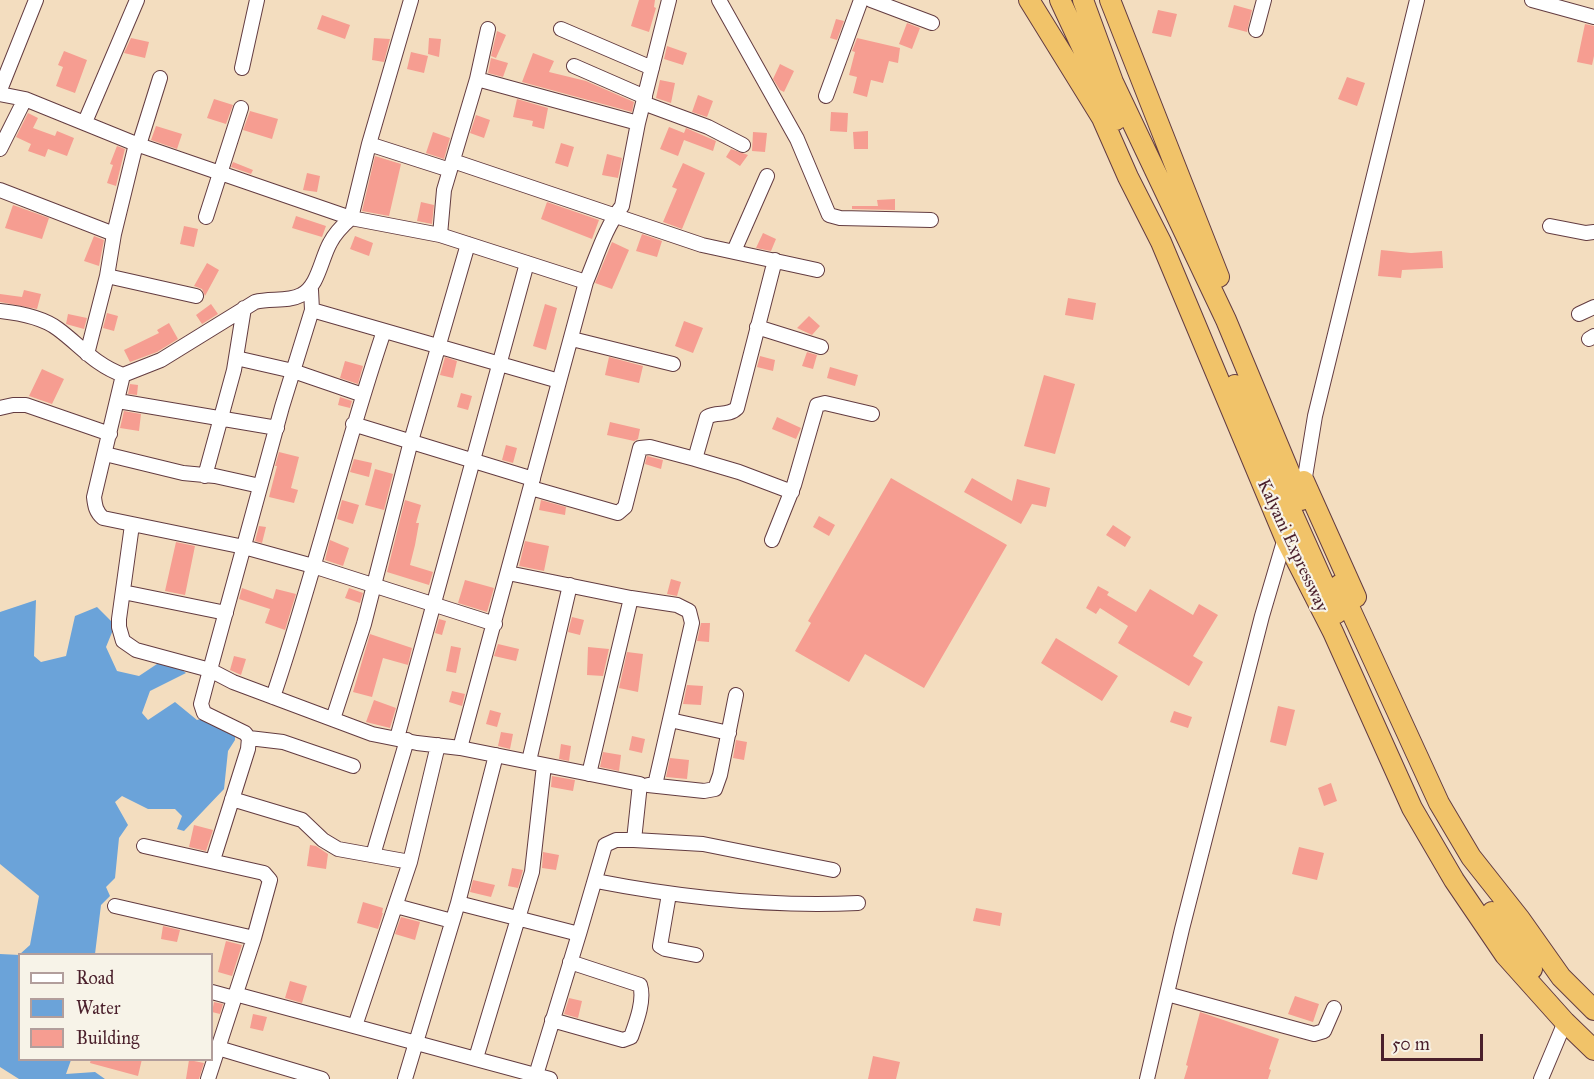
<!DOCTYPE html>
<style>
body{margin:0}
#map{position:relative;width:1594px;height:1079px;overflow:hidden;background:#f3ddbf;font-family:"IM FELL Great Primer",serif}
canvas{display:block}
.legend{position:absolute;left:18px;top:953px;width:195px;height:108px;box-sizing:border-box;background:#f7f3e8;border:2px solid #b29e9c;margin:0;padding:8px 10px;list-style:none;font-size:18px;color:#4a1f2b}
.legend li{display:flex;align-items:center;gap:12px;height:30px}
.legend b{width:30px;border:2px solid #b29e9c}
.scale{position:absolute;left:1381px;top:1034px;width:102px;height:27px;box-sizing:border-box;border:3px solid #4a1f2b;border-top:0;padding-left:8px;font-size:18px;line-height:21px;white-space:nowrap;color:#4a1f2b;-webkit-text-stroke:4px #f7f3e8;paint-order:stroke}
</style>
<div id="map">
<canvas width="1594" height="1079"></canvas>
<ul class="legend">
<li><b style="height:8px;background:#fff"></b>Road</li>
<li><b style="height:16px;background:#6ba3d9"></b>Water</li>
<li><b style="height:16px;background:#f69d91"></b>Building</li>
</ul>
<div class="scale">50 m</div>
</div>
<script>
const ctx = document.querySelector('canvas').getContext('2d');
ctx.lineJoin = 'round';
function fillPath(path, color) { ctx.fillStyle = color; ctx.fill(path, 'evenodd'); }
function stroke(path, color, width, dash) { ctx.strokeStyle = color; ctx.lineWidth = width; ctx.lineCap = dash ? 'butt' : 'round'; ctx.setLineDash(dash || []); ctx.stroke(path); }
function write(font, color, halo, rows, align = 'center') {
  ctx.font = font + ' "IM FELL Great Primer",serif'; ctx.lineWidth = 4.5; ctx.setLineDash([]); ctx.textBaseline = 'middle'; ctx.strokeStyle = halo; ctx.fillStyle = color; for (const [text, x, y, turn = 0] of rows) {
    ctx.save(); ctx.translate(x, y); ctx.rotate((+turn || 0) * Math.PI / 180); ctx.textAlign = isNaN(turn) ? turn : align; if (halo) ctx.strokeText(text, 0, 0); ctx.fillText(text, 0, 0); ctx.restore();
  }
}
fillPath(new Path2D(`
 M36 600 34 656 41 662 66 656 75 616 97 607 115 625 106 647 117 671 139 676 166 658 186 673 150 691 142 713 148 720 175 702 197 720 211 716 220 729 235 731V740L228 751 224 789 184 831 177 829 182 816 175 809H148L122 796 115 802 128 825 119 838 115 878 106 887 110 896 101 905 95 954H20L30 945 39 896 0 864V612Z
 M0 954 20 955V1060H71L66 1074 95 1072 105 1079H19L0 1067Z`), '#6ba3d9');
fillPath(new Path2D(`
 M639 0H655L654 7 656 8 649 32 631 26Z
 M1234 5 1252 10 1247 32 1228 27Z
 M1158 10 1177 14 1171 37 1152 33Z
 M322 15 350 25 345 39 317 29Z
 M836 19 844 21 837 40 830 38Z
 M907 23 920 28 912 49 899 44Z
 M1585 24 1594 26V56L1592 65 1577 62Z
 M497 31 506 35 496 58 491 56Z
 M131 38 149 42 145 58 124 53Z
 M374 38 390 39 384 62 372 60Z
 M429 38 441 39 439 57 428 54Z
 M857 38 900 48 898 63 889 61 883 83 871 80 867 97 853 93 857 77 849 75 855 52 852 51Z
 M667 46 687 53 683 65 664 59Z
 M64 51 87 60 75 93 56 86 63 67 58 65Z
 M411 52 428 56 424 73 407 69Z
 M533 53 554 61 549 72 586 81 634 102 632 112 522 82Z
 M491 58 508 63 503 77 488 73Z
 M780 64 794 71 784 92 780 90 773 79Z
 M1347 77 1365 83 1357 106 1338 99Z
 M660 80 675 83 671 103 656 98Z
 M698 95 713 101 707 117 692 112Z
 M214 99 233 105 226 124 207 118Z
 M517 99 548 108 544 129 532 126 533 121 513 117Z
 M250 111 278 119 272 139 243 130Z
 M831 112 848 113 847 132 830 131Z
 M28 113 38 118 33 128 55 136 57 131 74 138 67 156 48 149 45 157 28 151 31 144 16 137Z
 M476 115 490 120 484 138 470 133Z
 M156 126 182 134 177 149 151 140Z
 M669 127 684 133 686 128 716 141 713 151 684 140 678 156 660 149Z
 M868 131V149H854L853 132Z
 M433 132 450 138 444 159 426 153Z
 M753 132 767 133 765 152 752 151Z
 M561 143 574 147 568 167 555 163Z
 M117 146 125 149 116 186 107 183 113 165 110 164Z
 M731 149 748 155 740 166 726 157Z
 M607 154 622 158 618 178 602 175Z
 M375 156 401 164 389 216 362 211Z
 M233 162 253 170 251 174 231 167Z
 M683 163 705 173 682 229 663 222 677 189 672 187Z
 M307 173 320 176 317 192 303 190Z
 M895 199V210L852 209V206H878L877 200Z
 M421 202 434 205 432 224 417 221Z
 M547 202 599 220 592 239 541 219Z
 M13 205 49 218 42 239 5 228Z
 M296 216 326 226 322 237 292 228Z
 M184 226 198 229 194 247 180 244Z
 M763 233 776 239 771 251 756 248Z
 M642 234 662 241 657 257 636 251Z
 M94 236 104 240 99 266 84 261Z
 M355 236 373 243 369 256 350 249Z
 M612 242 629 250 612 289 595 283Z
 M1381 250 1411 253 1442 251 1443 268 1402 270 1401 278 1378 276Z
 M207 263 219 270 205 296 202 289 194 286Z
 M24 290 41 294 37 309 0 302V294L22 297Z
 M1068 298 1096 303 1093 320 1065 315Z
 M211 304 218 314 202 324 196 315Z
 M545 304 557 308 546 350 533 346Z
 M107 313 118 316 114 331 103 328Z
 M68 314 87 318 84 329 66 324Z
 M809 316 820 326 812 335 797 328Z
 M684 321 703 328 693 353 675 346Z
 M169 323 178 339 157 352 130 362 124 350 159 333 157 330Z
 M807 352 817 355 813 369 802 366Z
 M760 356 775 360 773 371 757 367Z
 M445 357 457 361 453 378 440 375Z
 M609 357 643 366 639 383 605 375Z
 M345 361 363 366 358 384 340 378Z
 M830 367 858 375 855 386 827 378Z
 M42 369 64 379 52 404 29 396Z
 M1044 375 1075 384 1055 454 1024 446Z
 M130 384 138 385 137 395 128 394Z
 M461 393 472 396 468 410 457 407Z
 M340 397 352 401 350 408 338 405Z
 M124 411 141 414 139 431 120 428Z
 M777 417 801 428 796 439 772 429Z
 M610 422 640 429 638 439 634 441 607 435Z
 M506 445 517 448 513 463 502 460Z
 M279 452 299 457 291 488 298 490 294 503 269 497 277 466H275Z
 M647 456 663 460 661 469 645 464Z
 M354 459 372 463 369 477 350 472Z
 M375 469 393 474 384 510 365 505Z
 M891 478 1007 545 924 688 865 654 849 682 795 651 811 623 808 621Z
 M972 478 1012 501 1017 479 1050 488 1046 507 1032 504 1021 524 964 492Z
 M342 500 359 505 353 524 337 519Z
 M405 500 421 505 416 523H419L415 545 410 565 433 572 429 585 387 572Z
 M541 500 566 507 565 515 539 510Z
 M819 516 835 525 829 536 813 527Z
 M1113 525 1131 537 1125 547 1106 535Z
 M259 526 266 527 262 543 255 541Z
 M330 540 349 548 343 566 325 560Z
 M525 541 549 546 544 571 519 566Z
 M176 542 195 546 185 595 165 591Z
 M671 579 681 582 677 596 667 594Z
 M465 580 494 588 487 612 458 603Z
 M1098 586 1109 592 1107 595 1136 612 1150 589 1193 615 1199 604 1218 615 1193 656 1203 662 1189 686 1118 643 1128 626 1100 608 1096 614 1086 608Z
 M242 588 273 599 276 589 296 594 285 630 265 623 270 609 239 599Z
 M349 588 363 593 360 603 345 598Z
 M572 617 584 620 580 635 568 632Z
 M439 619 446 621 442 635 435 633Z
 M701 623H710L709 642 697 641Z
 M370 634 412 648 408 665 383 658 372 697 353 692Z
 M1056 638 1118 676 1102 701 1041 663Z
 M498 644 519 649 516 661 494 656Z
 M451 646 461 648 456 673 446 671Z
 M588 647 609 649 603 676 587 675Z
 M627 652 643 654 638 692 619 688Z
 M234 656 246 659 241 675 230 670Z
 M687 685 703 686 701 705 683 704Z
 M452 691 465 694 462 706 449 702Z
 M374 700 396 708 390 728 366 722Z
 M1278 706 1295 710 1286 746 1270 742Z
 M490 710 501 713 497 727 486 724Z
 M1174 711 1192 717 1188 728 1170 722Z
 M501 732 513 734 510 749 498 746Z
 M632 736 645 739 642 753 629 750Z
 M736 740 747 742 744 760 733 758Z
 M561 744 571 746 569 761 559 759Z
 M603 752 621 755 619 771 600 767Z
 M670 758 689 760 687 779 666 777Z
 M552 776 575 780 573 791 551 787Z
 M1331 783 1337 801 1324 806 1318 788Z
 M194 825 213 830 206 851 189 847Z
 M310 845 316 846 328 854 326 869 307 866Z
 M1299 847 1324 853 1317 880 1292 874Z
 M543 852 559 855 556 870 542 868Z
 M512 868 523 870 518 888 508 886Z
 M473 880 495 885 491 897 470 892Z
 M363 902 383 908 382 913H383L378 929 357 923Z
 M976 908 1002 913 1000 926 973 921Z
 M401 917 420 922 415 940 395 934Z
 M163 926 180 930 177 942 161 939Z
 M226 941 242 945 232 976 218 972Z
 M290 981 307 986 302 1003 285 998Z
 M1295 996 1319 1004 1313 1022 1288 1014Z
 M569 998 582 1001 578 1018 564 1014Z
 M214 1002 223 1004 220 1014 212 1012Z
 M1200 1012 1279 1039 1269 1069 1271 1070 1268 1079H1184L1188 1066 1186 1065Z
 M253 1014 267 1017 263 1031 250 1028Z
 M873 1056 900 1062 896 1079H868Z
 M91 1059H142L138 1076 90 1063Z
 M189 1060 204 1063 199 1079H186Z`), '#f69d91');
const minor = new Path2D(`
 M719 0 797 139 829 215 840 218 931 220
 M871 0 932 23
 M1532 0 1594 17
 M561 29 652 68
 M1256 30 1264 0
 M574 66 645 97
 M242 68 257 0
 M477 79 638 123
 M0 90 36 0
 M0 94 25 99 136 144 351 218 369 144 411 0
 M826 96 861 0
 M643 103 708 127 743 145
 M85 122 137 0
 M369 144 450 170
 M139 145 160 78
 M0 149 25 99
 M453 161 702 245 817 270
 M0 190 114 234
 M206 217 241 108
 M1550 226 1586 233 1594 232
 M440 235 586 282
 M734 251 767 176
 M107 276 114 234 136 144
 M311 290 312 310 282 407 210 670 233 682 372 734 417 743 460 748
 M312 310 559 381
 M0 311C19 313 42 317 58 329 81 346 95 365 123 375L161 360 255 302C270 298 288 302 301 295 318 287 321 259 330 243 335 233 342 226 351 218L440 235 444 190 477 79 488 29
 M1579 314 1594 307
 M757 327 821 347
 M572 339 673 364
 M1589 339 1594 336
 M87 354 107 276 196 296
 M236 358 293 371 363 395
 M123 375 94 497C95 506 96 512 103 518L244 547 313 566 495 624
 M118 401 277 428
 M0 408 13 405H26L110 434
 M353 424 533 479
 M105 454 183 473 215 476 260 486
 M695 459 739 472 792 492
 M205 476 234 370 244 308
 M1304 483 1315 416 1417 0
 M531 488 618 513 625 507 640 448 650 447 695 459 707 417C717 411 728 417 737 408L775 260
 M132 525 119 619V627L123 641 136 650 210 670 201 704 204 713 245 733 249 738 248 749 213 860
 M772 540 794 485 817 405 825 403 872 414
 M508 573 631 598 677 605 689 611 692 623 655 785
 M123 592 226 613
 M273 697C314 576 343 452 384 331
 M333 719 364 624 411 441 468 244
 M670 720 729 733
 M249 738 283 742 353 766
 M397 738 527 263
 M529 761 570 585
 M589 774 631 598
 M648 785 704 791 715 789 720 775 736 695
 M232 799 302 820 323 840 338 849 410 862
 M634 840 703 844 833 870
 M144 846 264 873 270 880 254 938 208 1079
 M373 855 407 740
 M596 881C683 898 770 907 858 903
 M669 894 660 946 665 949 696 955
 M458 903 496 755
 M115 906 254 938
 M396 906 452 921
 M212 992 234 998
 M235 994 550 1079
 M1167 994 1314 1034 1324 1031 1334 1008
 M552 1020 623 1040 631 1037C636 1023 645 1000 640 985L570 962
 M355 1026 410 862 438 745
 M218 1048 322 1079
 M476 1058 532 872 544 765
 M536 1075 579 934
 M405 1079 458 903 579 934 605 845 616 840H634L640 784 460 748 586 282C597 256 605 228 622 206L638 123 669 0
 M1147 1079 1182 929 1262 616 1285 538
 M1541 1079 1565 1022`);
const highway = new Path2D(`
 M1029 0 1102 118 1128 177 1161 242 1285 538 1333 632 1412 808 1454 880 1505 955 1565 1022 1594 1050
 M1060 0 1116 120
 M1083 0 1113 82 1226 320 1301 500
 M1110 0 1219 277
 M1235 385 1337 613
 M1304 481 1356 597
 M1339 585 1439 803 1471 857 1520 919 1561 977 1594 1010
 M1492 912 1532 969`);
stroke(minor, '#633c41', 16);
stroke(highway, '#633c41', 22);
stroke(minor, '#fff', 14);
stroke(highway, '#f1c369', 20);
write('18px', '#4a1f2b', '#f7f3e8', [
 ["Kalyani Expressway",1292,546,65]
]);
</script>
